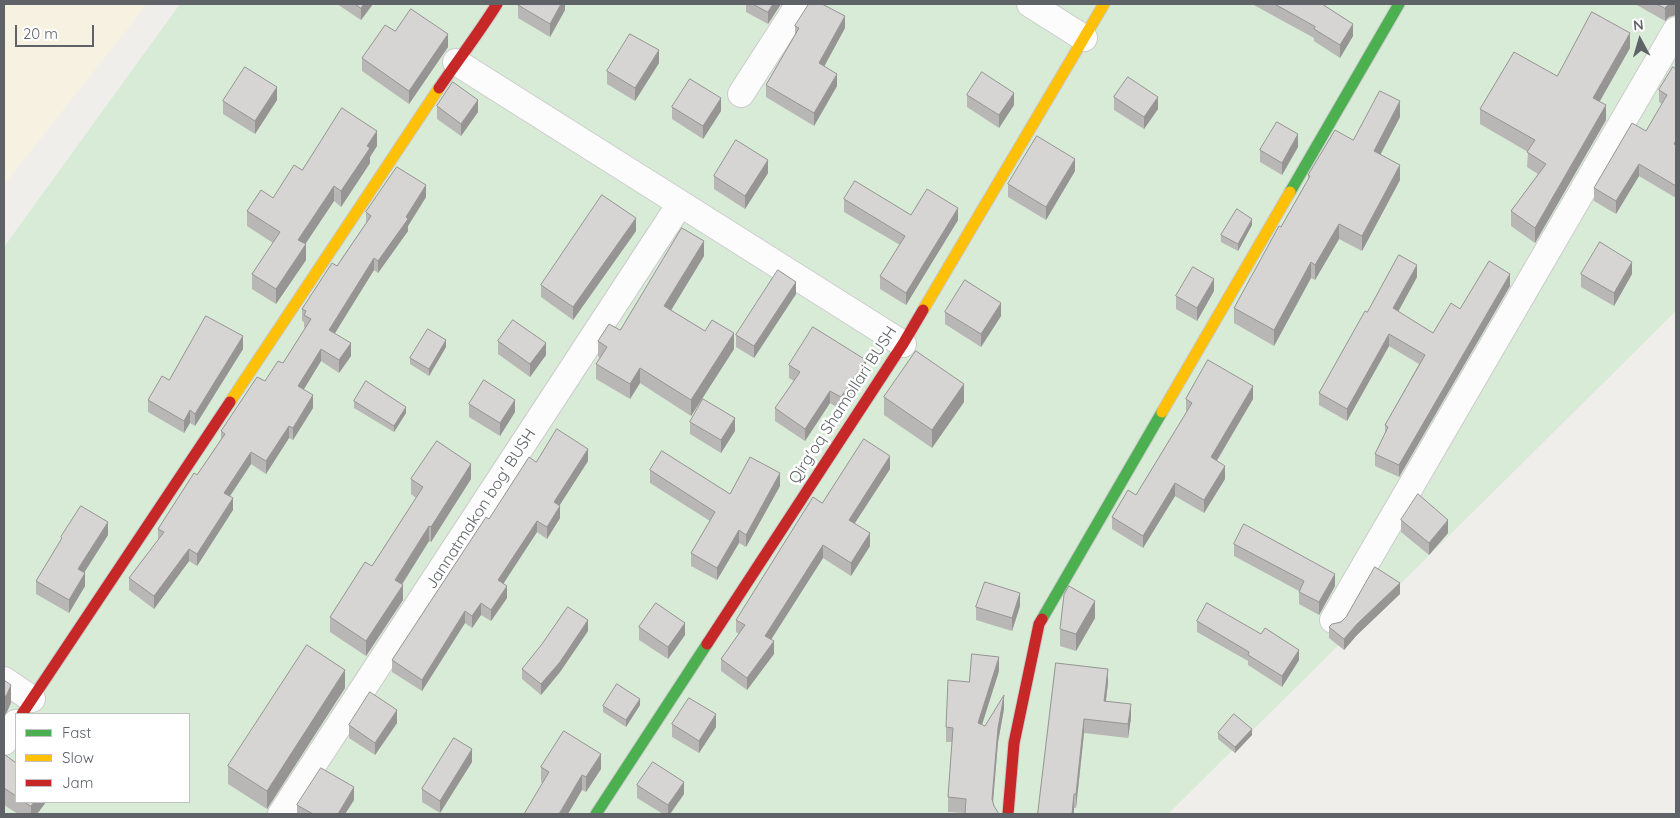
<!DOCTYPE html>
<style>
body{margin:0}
#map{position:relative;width:1680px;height:818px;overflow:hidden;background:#efeeea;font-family:Quicksand,sans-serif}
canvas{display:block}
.frame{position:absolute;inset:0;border:5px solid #5f6368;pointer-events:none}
.legend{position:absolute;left:15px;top:713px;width:175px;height:90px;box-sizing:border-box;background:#fff;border:1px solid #bfc1c3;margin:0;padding:6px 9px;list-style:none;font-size:15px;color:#5f6368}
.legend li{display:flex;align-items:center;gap:10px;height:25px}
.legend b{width:25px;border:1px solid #bfc1c3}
.north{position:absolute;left:1615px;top:15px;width:50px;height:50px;-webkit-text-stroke:4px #fff;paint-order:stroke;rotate:354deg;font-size:14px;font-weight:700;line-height:20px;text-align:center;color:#5f6368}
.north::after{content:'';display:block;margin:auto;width:18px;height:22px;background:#5f6368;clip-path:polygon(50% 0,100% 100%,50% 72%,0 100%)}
.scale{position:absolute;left:15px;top:25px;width:79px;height:22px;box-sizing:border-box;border:2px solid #5f6368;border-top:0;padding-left:6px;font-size:15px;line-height:18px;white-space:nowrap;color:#5f6368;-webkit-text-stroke:4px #fff;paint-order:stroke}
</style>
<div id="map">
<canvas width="1680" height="818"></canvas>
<div class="frame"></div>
<ul class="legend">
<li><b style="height:6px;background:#4caf50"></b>Fast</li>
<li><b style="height:6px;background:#ffc107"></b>Slow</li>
<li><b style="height:6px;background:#c62828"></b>Jam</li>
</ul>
<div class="north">N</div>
<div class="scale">20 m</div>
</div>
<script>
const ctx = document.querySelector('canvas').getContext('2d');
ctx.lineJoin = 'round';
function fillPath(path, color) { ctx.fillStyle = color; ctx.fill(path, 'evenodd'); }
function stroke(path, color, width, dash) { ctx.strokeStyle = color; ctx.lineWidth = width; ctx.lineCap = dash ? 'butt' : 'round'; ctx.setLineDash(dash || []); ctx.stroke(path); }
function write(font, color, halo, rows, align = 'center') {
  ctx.font = font + ' Quicksand,sans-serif'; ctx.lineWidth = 5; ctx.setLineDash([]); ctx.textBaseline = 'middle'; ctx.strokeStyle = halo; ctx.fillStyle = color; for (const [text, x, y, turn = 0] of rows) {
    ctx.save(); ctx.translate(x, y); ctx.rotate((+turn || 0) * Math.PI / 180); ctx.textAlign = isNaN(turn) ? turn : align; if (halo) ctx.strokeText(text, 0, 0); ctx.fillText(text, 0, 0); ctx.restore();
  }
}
fillPath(new Path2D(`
 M180 4H1676V311L1168 814H4V247ZM16 714H189V802H16Z`), '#d8ebd6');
fillPath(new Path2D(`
 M4 4H147L4 185Z`), '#f6f1e1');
const street = new Path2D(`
 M1030 4 1084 38
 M456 62 903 344
 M741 94 799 4
 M1333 620 1676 30
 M4 680 32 699
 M4 742 16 723
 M281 814 680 204`);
const fast = new Path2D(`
 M1290 192 1399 4
 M1042 619 1162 412
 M596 814 707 644`);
const slow = new Path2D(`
 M923 310 1104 4
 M230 402 439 88
 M1162 412 1290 192`);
const jam = new Path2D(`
 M439 88C458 60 479 33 497 4
 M707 644 903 344 923 310
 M22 714 230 402
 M1008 814 1014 743 1039 624 1042 619`);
stroke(street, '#cbcccc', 28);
stroke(fast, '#cacacb', 13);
stroke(slow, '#cacacb', 13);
stroke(jam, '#cacacb', 13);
stroke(street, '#fdfcfc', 26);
stroke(fast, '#4caf50', 11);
stroke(slow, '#ffc107', 11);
stroke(jam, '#c62828', 11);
fillPath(new Path2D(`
 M337 4H373L361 20Z
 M565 4V10L550 37 518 18V5Z
 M746 4H781L768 24 746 12Z
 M1252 4H1322L1353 36 1340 58 1314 41V38Z
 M1635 4H1676V15L1669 17 1665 21Z
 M795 26 845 28 824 66 837 86 814 126 766 97V85L795 36Z
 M395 31 448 47 409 104 362 71V58Z
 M1630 48 1600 101 1606 120 1535 243 1511 226V211L1538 174 1527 167 1528 152 1480 124V109L1557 76Z
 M659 63 635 101 607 84V71Z
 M1676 69V198L1639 176 1616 214 1594 201V188L1646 131 1662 104 1659 102V90Z
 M967 95 1014 105 999 128 967 107Z
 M1114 97 1158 109 1144 129 1114 110Z
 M277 100 255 134 223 114V101Z
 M437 106 478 112 461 136 437 119Z
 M672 107 721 111 703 139 672 119Z
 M1400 117 1380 154 1400 180 1362 251 1339 239 1315 280 1311 278 1274 346 1234 323V308L1308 180V175L1353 140Z
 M377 146 370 157V163L341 207 334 201 305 244 306 260 276 304 252 289V274L273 243 247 226V211L273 198 302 170Z
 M1298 147 1282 175 1260 162V150Z
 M1075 171 1046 220 1008 197V184Z
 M768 173 745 209 714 189V176Z
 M426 197 408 226V231L378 273 374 270 334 333 351 356 339 373 321 361 303 390 313 408 293 440 289 438 266 474 251 464 230 496 233 510 197 566 189 561 154 609 129 590V578L158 540V529L197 475 221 439V431L283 363 305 328 304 327V322L302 321V309L337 266 366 223V212Z
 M844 199 911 215 958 220 906 305 880 289V276L900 245 844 212Z
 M1252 225 1238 251 1221 242V235Z
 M636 231 573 320 541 297V285Z
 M704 256 671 310 734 349 691 416 640 383 630 399 596 379V364L600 358 598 356V341L620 330Z
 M1581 274H1632L1614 306 1581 287Z
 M1417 277 1398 312 1433 333 1460 309 1510 286 1399 477 1375 466V454L1385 434V425L1419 364 1389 346 1347 421 1319 405V393L1367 312Z
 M1214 291 1197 321 1176 309V296Z
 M796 294 754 358 736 347V335Z
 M945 312 1001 316 981 347 945 324Z
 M498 341 546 355 530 377 498 354Z
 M446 347 429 376 410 364V358Z
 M243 349 195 426 190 423 184 433 148 412V400L169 380Z
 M789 365 866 373 841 410 830 403 805 441 775 421V408L794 381 789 378Z
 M884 397 964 402 932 448 884 415Z
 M1186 399H1253L1217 461 1225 479 1204 513 1175 496 1143 548 1112 529V517L1136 495 1187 412 1186 411Z
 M354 401 406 413 394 432 354 408Z
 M469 404 515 412 500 436 469 417Z
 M690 422 735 431 721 453 690 434Z
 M588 461 559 506 560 518 547 539 537 532 503 583 507 598 491 621 481 615 472 628 465 623 422 691 392 672V660L489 519 536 462Z
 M890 469 855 523 870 546 851 576 823 558 771 640 774 654 747 690 721 671V659L739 634 736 632V620L822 503Z
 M650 470 730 494 780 486 746 547 739 543 717 580 691 566V553L710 521 650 483Z
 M411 479H471L431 542 429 541 402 585 403 600 366 656 330 632V617L372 566 416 498 411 494Z
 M1401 520 1448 533 1429 555 1401 532Z
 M108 535 84 573 85 586 69 613 36 594V581L61 541V537Z
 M1234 544 1335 586 1319 615 1299 604V591L1234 556Z
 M1400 594 1357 635 1344 650 1329 638V627Z
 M1020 606 1012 631 976 620V607Z
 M1095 618 1076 651 1060 646V629Z
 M1197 621 1299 660 1282 687 1248 665V661L1197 632Z
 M639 627 685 635 668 659 639 640Z
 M588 631 560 672 541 695 522 679V669Z
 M1056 663 1108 683 1106 701 1131 718 1128 738 1084 733 1076 808H1074V814H1038Z
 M999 671 982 725 985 726 1004 709 998 742 993 803 994 806 965 813 948 812V797L952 742H946V727L969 682Z
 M345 688 267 809 228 784V766Z
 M640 705 626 727 603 712V706Z
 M397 723 375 755 349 738V725Z
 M672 724 716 727 699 753 672 737Z
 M1218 733 1252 735 1235 753 1218 739Z
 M4 754 16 763V802H46L37 814H18L4 805Z
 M472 762 440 813 422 802V789Z
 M541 767 601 769 586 792 582 790 542 783 541 782Z
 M637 785 684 794 670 814H663L637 798Z
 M354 800 345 814H297V805Z`), '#b8b7b5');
fillPath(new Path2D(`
 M364 4H373L361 20V8Z
 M561 4H565V10L550 37V24Z
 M773 4H781L768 24V12Z
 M1669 4H1676V15L1669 17 1665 21V8Z
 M845 16V28L819 76V63Z
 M1353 24V36L1340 58V45Z
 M1630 33V48L1593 113V98Z
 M448 34V47L409 104V91Z
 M659 50V63L635 101V88Z
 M837 74V86L814 126V113Z
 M277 87V100L255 134V121Z
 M1014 93V105L999 128V115Z
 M1158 97V109L1144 129V117Z
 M721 98V111L703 139V126Z
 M478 100V112L461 136V124Z
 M1400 101V117L1374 167V151Z
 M1606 105V120L1535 243V228Z
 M377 131V146L370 157V163L341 207V191L367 146Z
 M1298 134V147L1282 175V163Z
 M1075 159V171L1046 220V207Z
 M768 160V173L745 209V196Z
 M1639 164V176L1616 214V201Z
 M1400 165V180L1362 251V236Z
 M426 185V197L408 226V231L378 273V261Z
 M334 186V201L298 255V240Z
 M958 208V220L906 305V293Z
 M636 218V231L573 320V307Z
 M1252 219V225L1238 251V244Z
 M1339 224V239L1315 280V265Z
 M704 241V256L664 322V306Z
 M306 244V260L276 304V289Z
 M374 258V270L329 343V330Z
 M1311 262V278L1274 346V330Z
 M1632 262V274L1614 306V293Z
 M1417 265V277L1393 321V308Z
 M1510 274V286L1399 477V465Z
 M1214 279V291L1197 321V308Z
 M796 282V294L754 358V346Z
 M1001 303V316L981 347V334Z
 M734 333V349L691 416V400Z
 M1389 334V346L1347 421V409Z
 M243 336V349L195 426V414Z
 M446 340V347L429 376V369Z
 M351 343V356L339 373V360Z
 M546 343V355L530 377V364Z
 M321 349V361L298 399V386Z
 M866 360V373L841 410V397Z
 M640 368V383L630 399V384Z
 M964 384V402L932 448V430Z
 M1253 386V399L1211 470V457Z
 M830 391V403L805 441V429Z
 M313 395V408L293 440V428Z
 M515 400V412L500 436V423Z
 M406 407V413L394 432V426Z
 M190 410V423L184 433V421Z
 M735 418V431L721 453V440Z
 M289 426V438L266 474V461Z
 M588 449V461L554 514V502Z
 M251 452V464L224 505V493Z
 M890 456V469L849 532V520Z
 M471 464V479L431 542V527Z
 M1225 466V479L1204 513V500Z
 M780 473V486L746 547V535Z
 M1175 483V496L1143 548V536Z
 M233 498V510L197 566V554Z
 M560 506V518L547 539V527Z
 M1448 520V533L1429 555V543Z
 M537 521V532L498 592V580Z
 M108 522V535L78 582V569Z
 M429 526V541L395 595V580Z
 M739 530V543L717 580V568Z
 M870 533V546L851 576V563Z
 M823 545V558L765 649V636Z
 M189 549V561L154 609V596Z
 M85 573V586L69 613V600Z
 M1335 574V586L1319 615V602Z
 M1400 583V594L1357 635 1344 650V639L1357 624Z
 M403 585V600L366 656V641Z
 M507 586V598L491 621V610Z
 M1020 593V606L1012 631V618Z
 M1095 601V618L1076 651V634Z
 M481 603V615L472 628V616Z
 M465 611V623L422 691V680Z
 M588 620V631L560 672 541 695V684Z
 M685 623V635L668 659V647Z
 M774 641V654L747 690V678Z
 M1299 650V660L1282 687V676Z
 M999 657V671L978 737V723Z
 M1108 669V683L1104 715V701Z
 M345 670V688L267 809V791Z
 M11 685V703L7 712 4 716V699Z
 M1004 695V709L998 742 992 813V799L998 728Z
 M640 699V705L626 727V720Z
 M1131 704V718L1128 738V724Z
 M397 710V723L375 755V743Z
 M716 714V727L699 753V741Z
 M1084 719V733L1076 808V794Z
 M1252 729V735L1235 753V747Z
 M472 749V762L440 813V801Z
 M601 754V769L586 792V777Z
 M582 775V790L568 814H559Z
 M684 782V794L670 814H668V805Z
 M354 787V800L345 814H338Z
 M1074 794V814H1072Z
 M34 802H46L37 814H31V806Z`), '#969594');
const building = new Path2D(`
 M355 4H364L361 8Z
 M519 4H561L550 24 518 5Z
 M753 4H773L768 12Z
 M809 4H822L845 16 819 63 837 74 814 113 766 85 799 28 795 26Z
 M1275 4H1322L1353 24 1340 45 1314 29 1315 27Z
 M1657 4H1671H1669L1665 8Z
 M411 9 448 34 409 91 362 58 385 25 395 31Z
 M1592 12 1630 33 1593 98 1606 105 1535 228 1511 211 1546 164 1527 152 1535 140 1480 109 1514 52 1557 76Z
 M630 34 659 50 635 88 607 71Z
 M245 67 277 87 255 121 223 101Z
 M1673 67 1676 69V140L1674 144 1676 145V186L1639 164 1616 201 1594 188 1632 123 1646 131 1667 95 1659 90Z
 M982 72 1014 93 999 115 967 95Z
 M1128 77 1158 97 1144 117 1114 97Z
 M690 79 721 98 703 126 672 107Z
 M453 82 478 100 461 124 437 106Z
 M1380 91 1400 101 1374 151 1400 165 1362 236 1339 224 1315 265 1311 262 1274 330 1234 308 1279 226 1281 227 1310 176 1308 175 1335 130 1353 140Z
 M342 108 377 131 367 146 370 148 341 191 334 186 298 240 306 244 276 289 252 274 280 232 247 211 261 190 273 198 294 165 302 170Z
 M1277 122 1298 134 1282 163 1260 150Z
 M1037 136 1075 159 1046 207 1008 184Z
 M736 140 768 160 745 196 714 176Z
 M397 167 426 185 406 217 408 219 378 261 374 258 329 330 351 343 339 360 321 349 298 386 313 395 293 428 289 426 266 461 251 452 224 493 233 498 197 554 189 549 154 596 129 578 164 532 158 529 194 473 197 475 225 434 221 431 257 377 265 381 278 361 283 363 311 319 304 315 306 311 302 309 332 263 337 266 371 216 366 212Z
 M855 181 911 215 927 189 958 208 906 293 880 276 905 236 844 199Z
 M602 195 636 218 573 307 541 285Z
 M1237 209 1252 219 1238 244 1221 235Z
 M682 228 704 241 664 306 705 331 712 320 734 333 691 400 640 368 630 384 596 364 607 347 598 341 609 324 620 330Z
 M1600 242 1632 262 1614 293 1581 274Z
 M1399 255 1417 265 1393 308 1433 333 1451 303 1460 309 1489 261 1510 274 1399 465 1375 454 1388 427 1385 425 1425 355 1389 334 1347 409 1319 393 1365 311 1367 312Z
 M1193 267 1214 279 1197 308 1176 296Z
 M778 270 796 282 754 346 736 335Z
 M965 280 1001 303 981 334 945 312Z
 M206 316 243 336 195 414 190 410 184 421 148 400 162 376 169 380Z
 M513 320 546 343 530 364 498 341Z
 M813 327 866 360 841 397 830 391 805 429 775 408 800 372 789 365Z
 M428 329 446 340 429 369 410 358Z
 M916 351 964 384 932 430 884 397Z
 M1208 360 1253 386 1211 457 1225 466 1204 500 1175 483 1143 536 1112 517 1128 490 1136 495 1192 403 1186 399Z
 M484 380 515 400 500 423 469 404Z
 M366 381 406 407 394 426 354 401Z
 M703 399 735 418 721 440 690 422Z
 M557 429 588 449 554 502 560 506 547 527 537 521 498 580 507 586 491 610 481 603 472 616 465 611 422 680 392 660 486 517 489 519 529 457 536 462Z
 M864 439 890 456 849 520 870 533 851 563 823 545 765 636 774 641 747 678 721 659 745 625 736 620 813 497 822 503Z
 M437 441 471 464 431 527 429 526 395 580 403 585 366 641 330 617 365 562 372 566 423 487 411 479Z
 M662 451 730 494 750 457 780 473 746 535 739 530 717 568 691 553 715 512 650 470Z
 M1418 494 1448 520 1429 543 1401 520Z
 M81 506 108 522 78 569 85 573 69 600 36 581 62 538 61 537Z
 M1244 524 1335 574 1319 602 1299 592 1304 581 1234 544Z
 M1375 567 1400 583 1357 624 1344 639 1329 627 1332 624 1341 622 1346 617Z
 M985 582 1020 593 1012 618 976 607Z
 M1069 586 1095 601 1076 634 1060 629 1064 595Z
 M656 603 685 623 668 647 639 627Z
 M1207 603 1261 634 1265 628 1299 650 1282 676 1248 655 1249 652 1197 621Z
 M568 607 588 620 560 662 541 684 522 669 542 644Z
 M307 645 345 670 267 791 228 766Z
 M972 654 999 657 978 723 985 726 1004 695 998 728 992 799 994 806 999 814H965L966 799 948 797 953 728 946 727 948 680 969 682Z
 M1056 663 1108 669 1104 701 1131 704 1128 724 1084 719 1076 794H1074L1072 814H1038Z
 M4 680 11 685 7 694 4 699Z
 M617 684 640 699 626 720 603 706Z
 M370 692 397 710 375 743 349 725Z
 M689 698 716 714 699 741 672 724Z
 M1234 714 1252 729 1235 747 1218 733Z
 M564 731 601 754 586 777 582 775 559 814H524L549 772 541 767Z
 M454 738 472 749 440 801 422 789Z
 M4 754 16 763V796L4 788Z
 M653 762 684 782 668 805 637 785Z
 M321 768 354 787 338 814H313L297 805Z
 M25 802H34L31 806Z`);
fillPath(building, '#d6d5d3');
stroke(building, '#969594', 1);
write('16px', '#5f6368', '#fff', [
 ["Qirg'oq Shamollari BUSH",843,405,-57],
 ["Jannatmakon bog' BUSH",481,509,-57]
]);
</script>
